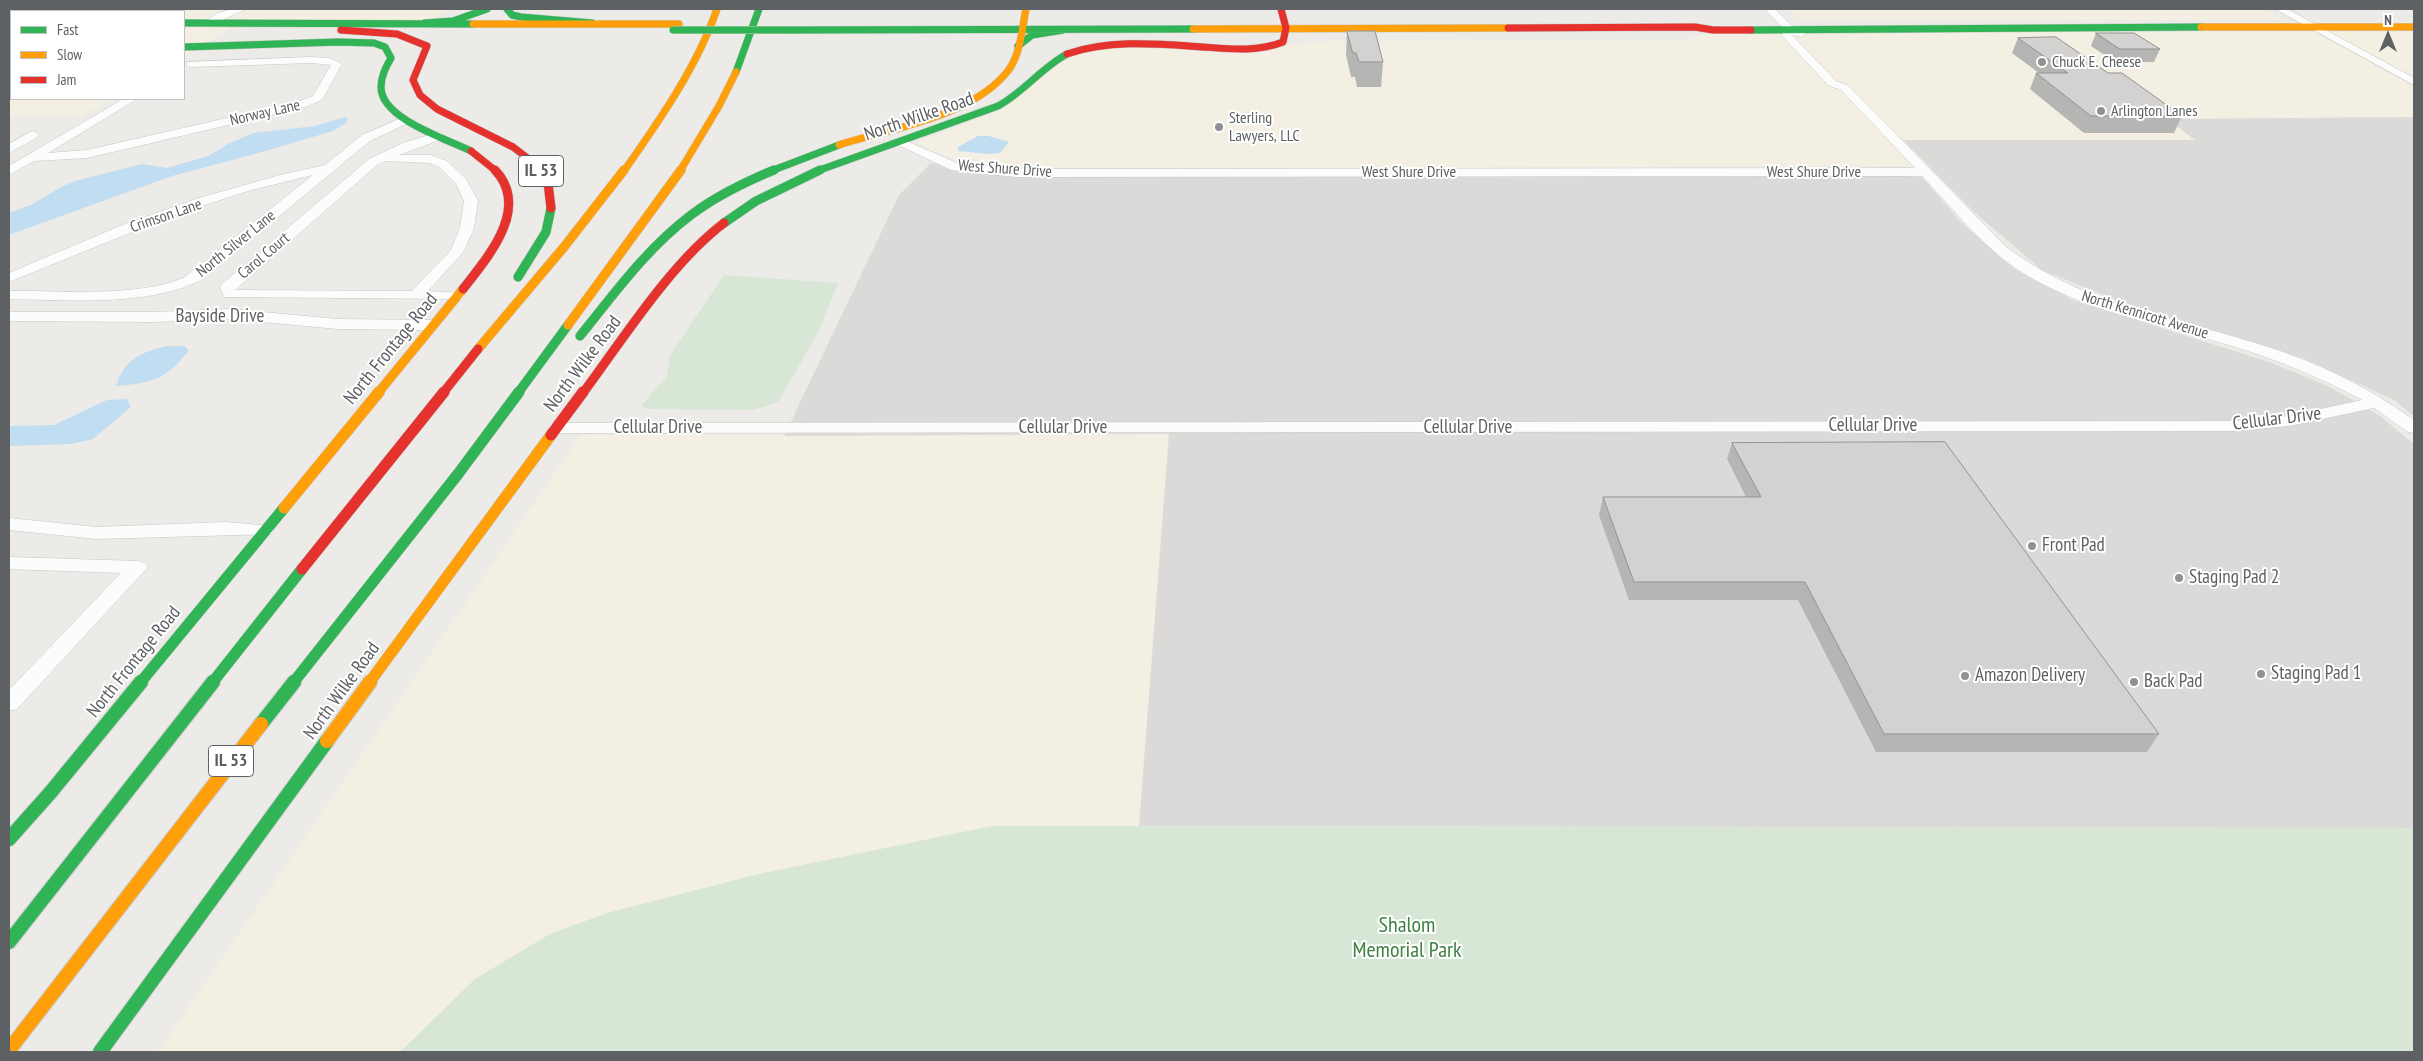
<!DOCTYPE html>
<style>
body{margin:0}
#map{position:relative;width:2423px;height:1061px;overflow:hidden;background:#ecebe8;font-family:"PT Sans Narrow",sans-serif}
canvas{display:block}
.frame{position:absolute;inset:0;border:10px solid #5e6164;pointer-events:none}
.legend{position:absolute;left:10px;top:10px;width:175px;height:90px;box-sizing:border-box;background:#fff;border:1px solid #bfc0c1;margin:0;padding:6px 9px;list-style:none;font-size:15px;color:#5e6164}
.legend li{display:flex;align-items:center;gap:10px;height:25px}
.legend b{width:25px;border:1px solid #bfc0c1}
.north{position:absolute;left:2363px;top:10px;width:50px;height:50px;-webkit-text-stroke:4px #fff;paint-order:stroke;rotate:0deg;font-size:14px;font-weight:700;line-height:20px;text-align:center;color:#5e6164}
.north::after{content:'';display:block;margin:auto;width:18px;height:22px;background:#5e6164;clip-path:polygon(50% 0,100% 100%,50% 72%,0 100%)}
</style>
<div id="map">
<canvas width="2423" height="1061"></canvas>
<div class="frame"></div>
<ul class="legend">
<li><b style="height:6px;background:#30b455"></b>Fast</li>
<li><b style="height:6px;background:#ff9f0a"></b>Slow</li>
<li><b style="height:6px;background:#e5322d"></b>Jam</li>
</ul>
<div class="north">N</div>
</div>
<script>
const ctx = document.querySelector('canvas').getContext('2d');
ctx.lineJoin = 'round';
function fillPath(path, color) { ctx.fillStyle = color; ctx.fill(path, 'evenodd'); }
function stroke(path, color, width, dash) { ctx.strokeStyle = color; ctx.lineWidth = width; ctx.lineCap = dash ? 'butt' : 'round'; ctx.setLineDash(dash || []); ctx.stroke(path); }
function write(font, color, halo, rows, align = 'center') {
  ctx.font = font + ' "PT Sans Narrow",sans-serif'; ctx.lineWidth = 4; ctx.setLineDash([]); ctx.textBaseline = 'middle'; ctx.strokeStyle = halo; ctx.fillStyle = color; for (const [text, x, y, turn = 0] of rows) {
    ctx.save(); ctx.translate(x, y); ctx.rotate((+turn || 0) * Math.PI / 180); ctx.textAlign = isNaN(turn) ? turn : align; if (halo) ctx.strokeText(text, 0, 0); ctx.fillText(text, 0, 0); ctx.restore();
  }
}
fillPath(new Path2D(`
 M9 9H449L425 23 333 27 233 26 184 56V11H11V99H112L83 116H9Z
 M1787 9H2263L2283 20 1798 19Z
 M1972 32H2414V117L2168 119 2197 140 1904 141 1930 166 1017 168 969 164 935 152 917 142 994 113 1061 60 1096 47 1265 51 1290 44 1333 41 1683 40 1703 34Z
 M1169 434 1139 826H992L759 874 607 913 550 934 432 1021 400 1052H158L581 435Z`), '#f4efe3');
fillPath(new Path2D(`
 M2414 117V416L2394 400 2303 358 2130 306 2042 270 1974 212 1903 140H2195L2167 119Z
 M931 163 989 175H1895L1923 178 1961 222 2016 270 2073 300 2272 363 2330 387 2380 416 2414 444V828L1139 826 1169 434 784 436 899 195Z`), '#dcdad8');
fillPath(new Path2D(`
 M724 275 838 283 819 331 778 402 754 410 647 409 641 406 667 376 670 355Z
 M992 826 2414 828V1052H400L475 979 550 934 607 913 759 874Z`), '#d7e6d5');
fillPath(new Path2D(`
 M345 117 348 119 346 123 333 131 255 154 172 176 9 235V213L31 205 61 187 75 181 142 164 167 168 208 156 230 143 254 133 315 126Z
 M978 136H989L1009 142 1000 153 989 154 958 151V147Z
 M167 346H184L189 350C166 380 152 383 116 386 125 359 141 352 167 346Z
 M127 399 131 407 93 439 71 444 9 446V426L54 425 107 400Z`), '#c1ddf1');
const street = new Path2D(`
 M232 9H247L211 25H203L202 23 218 13Z
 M1765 9H1775L1794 28 1806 34 1801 37 1792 35 1836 81 1849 86 2006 247C2089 308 2168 315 2262 345 2317 362 2368 387 2414 420V433L2408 432 2374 408 2289 426 2232 431 557 433 551 432 549 428 551 424 557 423 2232 421 2289 416 2362 400C2320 377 2276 359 2229 345 2159 324 2087 312 2023 273 1984 249 1954 209 1922 176L1017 177 951 170 894 143 896 140H904L957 163 1017 169 1915 168 1841 90 1828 85 1783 37 1782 35 1785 30Z
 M2275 9H2287L2414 78V85Z
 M311 57 330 58 342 64 322 100 305 107 87 158 34 161 9 175V166L123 99H137L48 153 87 150 297 102 313 96 331 65 311 63 191 67 187 66V62Z
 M406 116 412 120 410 122 370 141 203 279C149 307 69 300 9 299V291C62 290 138 298 185 277L313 175 248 191 169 217 9 282V273L120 226 199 198 280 175 325 165 362 135Z
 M32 131 36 132 38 135 36 138 9 153V144Z
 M438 132 442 133 444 136 442 139 399 155H431L447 161 466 179 478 201 474 228 464 251 428 291 462 293 464 296 462 299 224 297 220 287 222 284 369 159 403 143ZM386 161 429 163 439 167 456 184 464 201 460 228 451 250 412 291 235 290 377 165Z
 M230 309 338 319 431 320 439 325 431 330 338 329 230 319 154 322 9 321V312H154Z
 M9 518 97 527 225 522 272 526 274 530 272 534 97 539 9 530Z
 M9 557 138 561 145 563 148 567 17 709 9 711V690L121 573 9 569Z`);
const fastFar3 = new Path2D(`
 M507 9 512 15 521 17 592 23
 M184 23 473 24
 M425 23 453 21 487 9
 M791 30 1193 29
 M1751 30 2201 27
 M1018 46 1032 35 1063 30
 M184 47 338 42 374 43 385 47 391 58C386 67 381 76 381 87 381 119 447 139 471 151
 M736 72 759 9
 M771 171 839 145
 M817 171 998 106C1024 92 1041 68 1067 54`);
const fastFar2 = new Path2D(`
 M724 223 756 201 820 170
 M518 277 546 232 551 208
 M580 336C614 294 647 248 691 215 716 196 745 182 774 170
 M518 393 568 325`);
const fastFar1 = new Path2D(`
 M140 683 284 508
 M212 683 302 569
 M293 683 458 474 519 392`);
const fast = new Path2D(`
 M261 724 294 682
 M9 839 50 793 141 682
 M9 942 213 682
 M100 1052 327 741`);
const slowFar3 = new Path2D(`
 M473 24H679
 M2201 27H2414
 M1193 29 1508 28
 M9 30H11
 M839 145C892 128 976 116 1010 68 1021 51 1022 28 1026 9
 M624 171C659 121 697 67 717 9
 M680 171 719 106 736 72`);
const slowFar2 = new Path2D(`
 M568 325 681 170
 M478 349 564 247 624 170
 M378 393 463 289`);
const slowFar1 = new Path2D(`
 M284 508 379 392
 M369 683 551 435`);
const slow = new Path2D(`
 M327 741 370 682
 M9 1050 261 724`);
const jamFar2 = new Path2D(`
 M1508 28 1695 27 1713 30H1751
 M341 30 397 34 427 46 413 80 420 95 437 109 513 147 534 163 540 171
 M1067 54C1111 39 1158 44 1204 47 1230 49 1258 52 1283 42L1286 28 1281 9
 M471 151 496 171`);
const jamFar1 = new Path2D(`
 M539 170 548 183 551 208
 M463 289C488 257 531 208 495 170
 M443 393 478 349
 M583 393C623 339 671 263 724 223`);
const jam = new Path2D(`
 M551 435 583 392
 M302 569 444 392`);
stroke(street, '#c7c7c7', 1);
stroke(fastFar3, '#c9c9c9', 8);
stroke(fastFar2, '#c9c9c9', 10);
stroke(fastFar1, '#c9c9c9', 12);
stroke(fast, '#c9c9c9', 16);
stroke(slowFar3, '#c9c9c9', 8);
stroke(slowFar2, '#c9c9c9', 10);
stroke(slowFar1, '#c9c9c9', 12);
stroke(slow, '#c9c9c9', 16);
stroke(jamFar2, '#c9c9c9', 8);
stroke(jamFar1, '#c9c9c9', 10);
stroke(jam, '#c9c9c9', 12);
fillPath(street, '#fcfcfc');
stroke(fastFar3, '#30b455', 7);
stroke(fastFar2, '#30b455', 9);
stroke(fastFar1, '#30b455', 11);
stroke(fast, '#30b455', 14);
stroke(slowFar3, '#ff9f0a', 7);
stroke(slowFar2, '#ff9f0a', 9);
stroke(slowFar1, '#ff9f0a', 11);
stroke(slow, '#ff9f0a', 14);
stroke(jamFar2, '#e5322d', 7);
stroke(jamFar1, '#e5322d', 9);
stroke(jam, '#e5322d', 11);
const fastBridge = new Path2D(`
 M673 30H791`);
stroke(fastBridge, '#d1cab9', 8, []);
stroke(fastBridge, '#30b455', 7);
fillPath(new Path2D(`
 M1347 31 1383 62 1381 87H1357L1355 77H1351L1346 55Z
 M2096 33 2160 49 2154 62H2115L2091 46Z
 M2018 38 2108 73 2182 116 2174 133H2084L2030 89 2036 73H2039L2012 53Z
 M1732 443 2159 734 2147 752H1876L1798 600H1629L1599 515 1603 497H1746L1727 459Z`), '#b5b5b3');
const building = new Path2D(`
 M1347 31H1375L1383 62H1359L1356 53H1353Z
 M2096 33H2134L2160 49H2120Z
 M2056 37 2108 73H2122L2182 116H2091L2036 73H2068L2018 38Z
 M1945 442 2159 734H1884L1805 582H1634L1603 497H1761L1732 443Z`);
fillPath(building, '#d3d2d0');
stroke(building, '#949392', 1);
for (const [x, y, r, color] of [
 [2042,62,5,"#909192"],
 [2101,111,5,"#909192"],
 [1219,127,5,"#909192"],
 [2032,546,5,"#909192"],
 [2179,578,5,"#909192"],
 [2261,674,5,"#909192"],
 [1965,676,5,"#909192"],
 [2134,682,5,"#909192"]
]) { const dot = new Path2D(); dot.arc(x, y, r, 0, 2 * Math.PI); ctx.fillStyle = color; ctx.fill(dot); stroke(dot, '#fff', 2); }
write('16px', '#5e6164', '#fff', [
 ["Chuck E. Cheese",2052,62],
 ["Arlington Lanes",2111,111],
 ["Sterling",1229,118],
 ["Lawyers, LLC",1229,136]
], 'left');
write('16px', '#5e6164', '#fff', [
 ["Norway Lane",265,113,-13],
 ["West Shure Drive",1005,169,4],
 ["West Shure Drive",1409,172],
 ["West Shure Drive",1814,172],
 ["Crimson Lane",166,216,-19],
 ["North Silver Lane",236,244,-39],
 ["Carol Court",264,256,-40],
 ["North Kennicott Avenue",2145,315,17]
]);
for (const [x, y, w] of [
 [541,171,45],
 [231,761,45]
]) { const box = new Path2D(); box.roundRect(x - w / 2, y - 15.5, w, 31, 4); ctx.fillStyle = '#fff'; ctx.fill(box); stroke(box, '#5e6164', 1); }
write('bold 18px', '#5e6164', null, [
 ["IL 53",541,171],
 ["IL 53",231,761]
]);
write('19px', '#5e6164', '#fff', [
 ["North Wilke Road",919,117,-19],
 ["Bayside Drive",220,317],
 ["North Frontage Road",391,349,-51],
 ["North Wilke Road",583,364,-53],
 ["Cellular Drive",2277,419,-7],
 ["Cellular Drive",1873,426],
 ["Cellular Drive",658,428],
 ["Cellular Drive",1063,428],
 ["Cellular Drive",1468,428],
 ["North Frontage Road",134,662,-51],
 ["North Wilke Road",342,691,-54]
]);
write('19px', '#5e6164', '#fff', [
 ["Front Pad",2042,546],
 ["Staging Pad 2",2189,578],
 ["Staging Pad 1",2271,674],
 ["Amazon Delivery",1975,676],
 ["Back Pad",2144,682]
], 'left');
write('22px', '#408142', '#fff', [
 ["Shalom",1407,926],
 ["Memorial Park",1407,951]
]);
</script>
